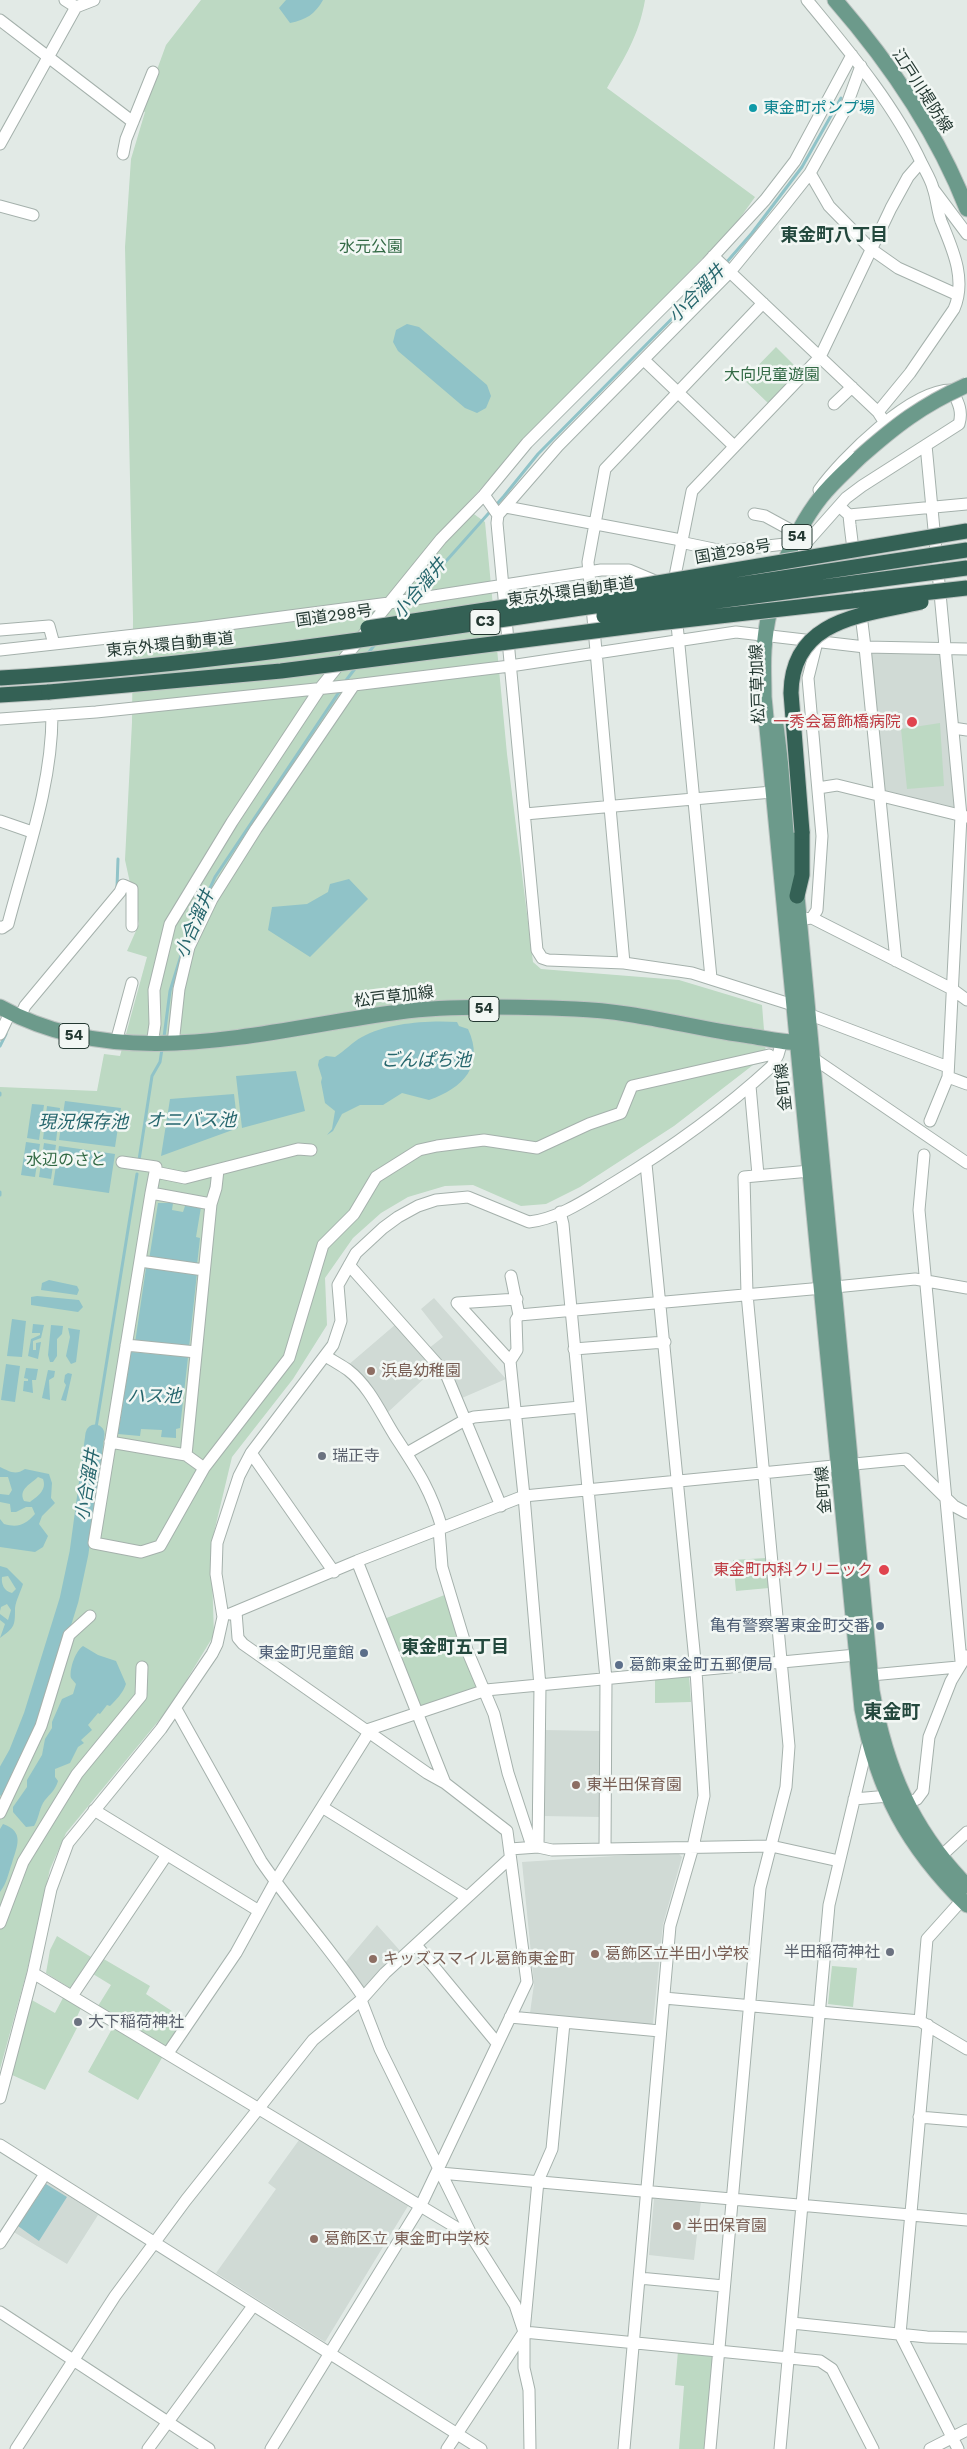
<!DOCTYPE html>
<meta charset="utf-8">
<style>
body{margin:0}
canvas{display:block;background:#e2eae6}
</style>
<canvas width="967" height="2449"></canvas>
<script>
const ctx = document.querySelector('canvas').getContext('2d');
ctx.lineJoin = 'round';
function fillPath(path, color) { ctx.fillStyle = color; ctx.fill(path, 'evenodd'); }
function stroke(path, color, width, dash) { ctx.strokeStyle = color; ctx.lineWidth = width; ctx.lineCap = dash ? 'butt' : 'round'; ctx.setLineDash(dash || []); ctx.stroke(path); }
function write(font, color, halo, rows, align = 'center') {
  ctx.font = font + ' "Work Sans","Noto Sans JP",sans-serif'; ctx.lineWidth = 5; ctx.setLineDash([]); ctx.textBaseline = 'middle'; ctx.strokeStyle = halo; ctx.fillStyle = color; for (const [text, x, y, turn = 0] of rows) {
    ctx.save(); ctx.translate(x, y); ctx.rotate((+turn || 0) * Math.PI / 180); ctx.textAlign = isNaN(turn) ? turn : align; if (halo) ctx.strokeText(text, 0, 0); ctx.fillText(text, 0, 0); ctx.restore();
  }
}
fillPath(new Path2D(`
 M868 650H943L959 813 882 794Z
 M434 1298 506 1379 462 1398 452 1371 443 1361 386 1414 347 1366 396 1324 423 1353 443 1337 421 1309Z
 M542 1730 603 1731 602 1817 541 1816Z
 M677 1852 682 1857 663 1924 653 2023 650 2026 530 2013 534 1984 522 1862Z
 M377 1925 403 1954 363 1994 344 1964Z
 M299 2140 408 2206 325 2342 216 2273 276 2189 268 2183Z
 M48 2183 98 2215 67 2264 12 2231 43 2184Z
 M658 2197 701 2201 694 2260 649 2255 654 2199Z`), '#d0dad5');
fillPath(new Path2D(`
 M201 0H645C639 35 625 57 607 88L755 197 735 225 524 441 464 507 485 522 507 754 533 962 541 969 679 980 762 1005 766 1055 674 1126 580 1187 546 1204 521 1206 473 1185 445 1186 408 1197 381 1213 353 1238 325 1278 327 1325 293 1379 232 1457 211 1545 214 1635 170 1707 66 1833 50 1869 27 1971 0 2069V1087L97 1091 104 1054 120 1056 147 957 127 951 139 924 125 860 132 722 133 619 125 247 131 159 145 112 142 111 166 45Z
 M776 347 799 370 768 403 744 380Z
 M940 723 944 786 907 789 901 729Z
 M766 1558 769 1588 736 1591 733 1560Z
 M447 1594 481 1688 419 1708 384 1619Z
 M689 1676 691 1702 655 1703V1679Z
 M57 1936 91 1957 70 1988 46 1973 50 1950Z
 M102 1958 150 1986 146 1994 184 2019 138 2100 88 2072 118 2018 98 2006 111 1985 93 1974Z
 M832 1966 857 1968 853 2007 828 2004Z
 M64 1996 82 2006 74 2023 78 2026 45 2090 10 2074 30 1999 55 2013Z
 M678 2351 713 2354 704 2449H679L684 2386 675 2385Z`), '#bdd9c3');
fillPath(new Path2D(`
 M286 0H323C315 14 306 20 290 23L279 8Z
 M407 324 419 327 487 385 491 396 486 408 477 413 465 408 398 351 393 342 396 330Z
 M349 879 368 899 310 957 268 930 272 907 307 904 328 892 330 884Z
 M457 1022 459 1026 468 1029C485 1066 463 1088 429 1100L402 1093 383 1105H360L342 1114 333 1131 327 1135 332 1129 335 1111 325 1103 321 1082 322 1078 318 1065 319 1060 326 1056 335 1057C345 1051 352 1042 362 1037 387 1023 428 1020 457 1022Z
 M296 1071 305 1111 242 1128 236 1076Z
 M234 1094 238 1128 161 1156 170 1099Z
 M65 1101 121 1108 115 1147 59 1140Z
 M32 1104 44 1105 39 1140 27 1138Z
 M47 1106 60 1108 56 1141 43 1139Z
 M26 1142 40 1144 35 1177 21 1175Z
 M44 1143 56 1145 51 1179 39 1177Z
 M59 1146 115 1154 109 1193 53 1185Z
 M158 1203H173L172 1210 183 1212 185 1206 201 1207 196 1237 200 1238 197 1265 149 1260Z
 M146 1268 197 1273 189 1348 135 1343Z
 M49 1280 77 1286 79 1290 77 1295 41 1290 42 1283Z
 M37 1296 79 1300 83 1307 78 1312 31 1305V1297Z
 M12 1319 26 1321 22 1357 7 1356Z
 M33 1324 44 1325 41 1338 33 1341V1350H36V1343L41 1342 38 1359 28 1356 31 1339 40 1335V1333H32Z
 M51 1325 63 1326 62 1334 57 1339V1356L53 1362H50L48 1355Z
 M68 1328 80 1330 76 1362 71 1364 66 1356 70 1337Z
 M131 1352 188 1357 180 1428 176 1429V1438L161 1437 162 1430 141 1429 140 1436 118 1434Z
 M6 1364 20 1366 15 1402 1 1400Z
 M26 1368 38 1369 36 1380H32L33 1393 23 1391 24 1381H28V1379L24 1378Z
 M48 1370 55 1371 54 1377 49 1380 50 1400 42 1398Z
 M68 1373 72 1374 66 1401 61 1400 66 1385 64 1382 65 1375Z
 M0 1467C9 1471 15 1476 25 1469L49 1474 52 1483 51 1498 55 1503 42 1516 39 1524 48 1536 43 1547 35 1552 0 1547V1519L4 1524C18 1528 25 1525 35 1514L32 1507H26L16 1512H11L10 1504 0 1502V1494L9 1495 12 1490 8 1477H0ZM38 1477 43 1479C47 1490 38 1496 30 1502L24 1501C18 1489 31 1484 38 1477Z
 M0 1566 7 1568 23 1584C21 1591 16 1600 15 1608 15 1626 15 1627 0 1638L5 1624 0 1620V1614L8 1620 11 1610 7 1604 1 1607 0 1611ZM8 1576 16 1589 12 1593C4 1591 1 1584 2 1577Z
 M83 1646 98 1655 116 1661 126 1684C123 1693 116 1700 110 1706L107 1705 100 1714 98 1713 88 1725 92 1730 81 1740 84 1743 78 1747 70 1763 55 1769V1777L58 1781C55 1792 47 1796 43 1803 39 1810 39 1818 34 1826L26 1827 13 1812V1807L27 1787V1780L42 1755 45 1739 52 1728V1722L62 1699 73 1694 76 1684 71 1678C69 1669 76 1650 83 1646Z
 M3 1824C25 1832 17 1846 12 1863 8 1874 7 1883 0 1892V1829Z
 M46 2184 67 2197 39 2241 18 2226Z`), '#90c3c8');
stroke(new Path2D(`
 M725 264 752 233 802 167 841 98
 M415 596 504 496 538 454 721 269
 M396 619 408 604
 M366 656 376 643
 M344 683 357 666
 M117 887 118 859
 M189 934 215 877 341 689
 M164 1037 170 991 184 946
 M0 1046 6 1034
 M0 1093V1095
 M139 1160 152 1076 160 1062 162 1049
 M0 1192V1195
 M95 1434 137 1174`), '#90c3c8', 3);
stroke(new Path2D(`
 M0 1786 18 1754 33 1716 69 1600 79 1553 95 1434`), '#90c3c8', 19);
const minor = new Path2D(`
 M65 0 76 7 94 0
 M807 0C849 51 894 104 922 164 926 172 931 180 933 188 937 199 937 210 941 221 952 248 967 279 954 309L910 373 878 412 885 423
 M0 20 133 122
 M0 144 76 7
 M123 154 126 139 153 72
 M810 173 829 206 871 249 898 268 958 295
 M934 190 967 234
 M0 206 33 215
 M713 256 878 412
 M763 303 605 469 588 562 624 963 548 960 542 958 537 950 497 523 498 515 558 446 730 272 784 206 810 173 845 110 861 66
 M644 360 734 446
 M834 404 852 387
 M926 445 961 816 948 1077 930 1121
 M484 495 498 515
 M839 506 849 515 850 525 865 647 896 961
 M506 507 681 540
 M754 514 765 516 798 534
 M849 515 967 504
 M680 542 723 551 794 543
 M799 551 846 498 862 486 959 424C963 411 958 402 952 390 911 389 842 458 819 490
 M673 586 692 491 820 357 891 208 908 177 921 162
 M676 614 711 978
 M0 630 49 626 54 644
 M0 650 198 628 389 603 601 570H629L660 583
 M0 719 96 712 354 685 510 666 736 632 865 647 967 649
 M953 728 967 730
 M818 788 837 785 967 817
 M525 814 772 792
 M0 821 32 832
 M812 918 817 910 822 836 808 678 817 642
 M804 919 812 918 952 989 967 1000
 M0 927 2 928 8 924C26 855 52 786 52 715
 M624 963 692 973 793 1005
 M808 1014 948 1067
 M20 1017 25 1006 120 892 123 885 132 889V926
 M0 1034 10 1013
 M116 1042 132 983
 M173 1044 179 989 189 947 212 899 256 829 354 685
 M152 1045 155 1024 154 990 170 924 232 822 321 687 441 539 484 495 527 443 707 263 765 200 795 161 852 55
 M813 1058 967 1163
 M948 1077 967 1084
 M750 1086 758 1175
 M924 1155 919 1210 961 1661
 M122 1162 156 1167 151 1193
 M155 1172 185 1178 298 1149 311 1150
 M151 1193 211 1204 186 1455 204 1468 160 1546 141 1552 94 1543Z
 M211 1204 216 1188 218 1170
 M560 1212 563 1224 606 1679 605 1849
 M140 1261 204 1270
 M349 1265 446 1374 501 1506
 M835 1287 915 1279 967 1288
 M519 1315 823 1288
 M126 1345 196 1352
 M574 1349 665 1342
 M326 1356C333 1361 341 1365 348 1370 370 1387 381 1414 395 1436 417 1470 430 1488 442 1528
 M510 1361 517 1350 516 1320 519 1315 511 1276
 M110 1442 186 1455
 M251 1453 334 1572
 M407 1453 465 1420 474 1417 580 1407
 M204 1468 289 1358 323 1245 354 1214 376 1177 419 1150 437 1146 484 1140 537 1148 589 1124 621 1113 632 1086 769 1055
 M439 1529 442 1567 467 1650 494 1714 508 1773 532 1846
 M357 1561 445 1783
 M236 1612 238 1638 243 1644 427 1773 445 1783 507 1831 527 1982 421 2205 271 2449
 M230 1614 357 1561 524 1496 510 1361 457 1303 517 1299
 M871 1675 958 1667
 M176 1709 261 1861C293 1908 332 1950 363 1997
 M367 1730 486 1690 856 1655
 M854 1799 889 1796
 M906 1804 917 1799 923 1791 929 1737 951 1681 966 1656
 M322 1807 467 1897
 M94 1810 259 1911
 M0 1813 41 1726 69 1635 90 1616
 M538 1847 552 1850 771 1846 839 1861
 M510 1849 538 1847 540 1686 524 1496 906 1459 954 1506 967 1513
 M940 1857 967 1832
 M0 1923 23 1862 77 1774 141 1696 142 1667
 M416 1945 497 2043
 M33 1973 472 2237 515 2305 524 2332V2368L529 2390 530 2449
 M72 1996 166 1856
 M664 1998 920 2021 967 2049
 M361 2000 380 2049 472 2236
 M510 2017 660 2031
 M920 2021 927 1939 962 1900
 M928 2025 900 2334 958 2449
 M168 2053 236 1953 275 1882 369 1732
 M0 2098 33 1973 51 1889 68 1843 161 1729 212 1654 217 1644 223 1617 216 1574 217 1543 239 1476 251 1453 333 1345 341 1321 338 1285 356 1253 383 1228 398 1217 418 1206 436 1200 468 1197 529 1222C558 1219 587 1199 612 1184 670 1149 722 1112 772 1066L778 1055 782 1041
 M919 2117 967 2121
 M0 2145 481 2449
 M440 2173 967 2220
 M0 2243 45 2174
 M639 2278 724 2286
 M0 2312 209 2449
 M792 2323 927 2337 967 2338
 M524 2332 820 2361 832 2369 873 2449
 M16 2449 115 2296 186 2200 313 2040 361 2000 385 1973 510 1858
 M148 2449 253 2306
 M447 2449 524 2332 538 2181 552 2149 564 2023
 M624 2449 670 1926 693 1847 704 1796 696 1671 646 1164
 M710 2449 760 1888 786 1787 789 1746 747 1294 744 1177 810 1171
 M780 2449 829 1905 867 1746 874 1742
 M930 2449 967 2430`);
const major = new Path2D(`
 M835 0C889 62 937 132 967 209
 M859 458C846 471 832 483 821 497 790 536 767 601 764 650 763 666 764 681 764 697L862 1709C878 1791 907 1846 967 1905
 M776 726 797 896 872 1691C886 1768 911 1829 967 1886
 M0 1007C124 1076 268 1029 399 1012 453 1005 521 1007 575 1009 635 1011 691 1028 750 1036 769 1039 788 1044 807 1042`);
const highway = new Path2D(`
 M0 695 49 692
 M797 896 802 875V832`);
stroke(minor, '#a5b1ac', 13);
stroke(major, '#bdc4c2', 17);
stroke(highway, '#bdc4c2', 17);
stroke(minor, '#fff', 11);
stroke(major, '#6c9a8b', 15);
stroke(highway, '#346155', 15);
const majorBridge = new Path2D(`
 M859 458C895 426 922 405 967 385`);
const highwayBridge = new Path2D(`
 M604 616 967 568
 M368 628 616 590 967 531
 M0 678C153 669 306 648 458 626 628 602 797 576 967 550
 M49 692 281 671 649 624 967 588
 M802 832 791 693C792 618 865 615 921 602`);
stroke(majorBridge, '#bdc4c2', 17, []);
stroke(highwayBridge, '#bdc4c2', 17, []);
stroke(majorBridge, '#6c9a8b', 15);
stroke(highwayBridge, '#346155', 15);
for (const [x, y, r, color] of [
 [753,108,5,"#0f9aa8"],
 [912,722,6,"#e0444e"],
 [371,1371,5,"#8d6e63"],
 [322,1456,5,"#6b7280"],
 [884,1570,6,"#e0444e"],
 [880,1626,5,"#5c6f8a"],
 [364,1653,5,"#5c6f8a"],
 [619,1665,5,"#5c6f8a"],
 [576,1785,5,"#8d6e63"],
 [890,1952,5,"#6b7280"],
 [595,1954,5,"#8d6e63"],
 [373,1959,5,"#8d6e63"],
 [78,2022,5,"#6b7280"],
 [677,2226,5,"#8d6e63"],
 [314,2239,5,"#8d6e63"]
]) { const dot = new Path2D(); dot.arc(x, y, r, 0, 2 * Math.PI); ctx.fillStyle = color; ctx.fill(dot); stroke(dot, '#f2f7f4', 2); }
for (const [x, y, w] of [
 [797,537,30],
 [485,622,30],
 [484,1009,30],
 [74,1036,30]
]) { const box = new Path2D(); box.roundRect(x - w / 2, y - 12.5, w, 25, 4); ctx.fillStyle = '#f2f7f4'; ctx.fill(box); stroke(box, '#243932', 1); }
write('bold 15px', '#243932', null, [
 ["54",797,537],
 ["C3",485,622],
 ["54",484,1009],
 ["54",74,1036]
]);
write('16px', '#243932', '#f2f7f4', [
 ["江戸川堤防線",922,91,57],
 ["国道298号",733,552,-10],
 ["東京外環自動車道",571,592,-8],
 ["国道298号",334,616,-8],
 ["東京外環自動車道",170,645,-6],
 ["松戸草加線",758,684,-92],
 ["松戸草加線",394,997,-7],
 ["金町線",784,1087,-96],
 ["金町線",824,1490,-95]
]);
write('16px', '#0d838f', '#f2f7f4', [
 ["東金町ポンプ場",763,108]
], 'left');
write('16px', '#336a45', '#f2f7f4', [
 ["水元公園",371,247],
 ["大向児童遊園",772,375],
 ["水辺のさと",66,1160]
]);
write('16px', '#be3a42', '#f2f7f4', [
 ["一秀会葛飾橋病院",901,722],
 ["東金町内科クリニック",873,1570]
], 'right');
write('16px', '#785e54', '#f2f7f4', [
 ["浜島幼稚園",381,1371],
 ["東半田保育園",586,1785],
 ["葛飾区立半田小学校",605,1954],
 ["キッズスマイル葛飾東金町",383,1959],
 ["半田保育園",687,2226],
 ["葛飾区立 東金町中学校",324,2239]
], 'left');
write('16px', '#5b616d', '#f2f7f4', [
 ["瑞正寺",332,1456],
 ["半田稲荷神社",880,1952,"right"],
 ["大下稲荷神社",88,2022]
], 'left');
write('16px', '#4e5e75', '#f2f7f4', [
 ["亀有警察署東金町交番",870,1626],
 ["東金町児童館",354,1653],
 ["葛飾東金町五郵便局",629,1665,"left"]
], 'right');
write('bold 18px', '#23483d', '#f2f7f4', [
 ["東金町八丁目",834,236],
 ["東金町五丁目",455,1648]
]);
write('italic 18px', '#26666d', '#f2f7f4', [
 ["小合溜井",697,294,-46],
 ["小合溜井",420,589,-50],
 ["小合溜井",195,924,-67],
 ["ごんぱち池",426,1061],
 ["オニバス池",191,1121],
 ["現況保存池",83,1123],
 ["ハス池",154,1397],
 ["小合溜井",88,1485,-81]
]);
write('bold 19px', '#23483d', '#f2f7f4', [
 ["東金町",892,1712]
]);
</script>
